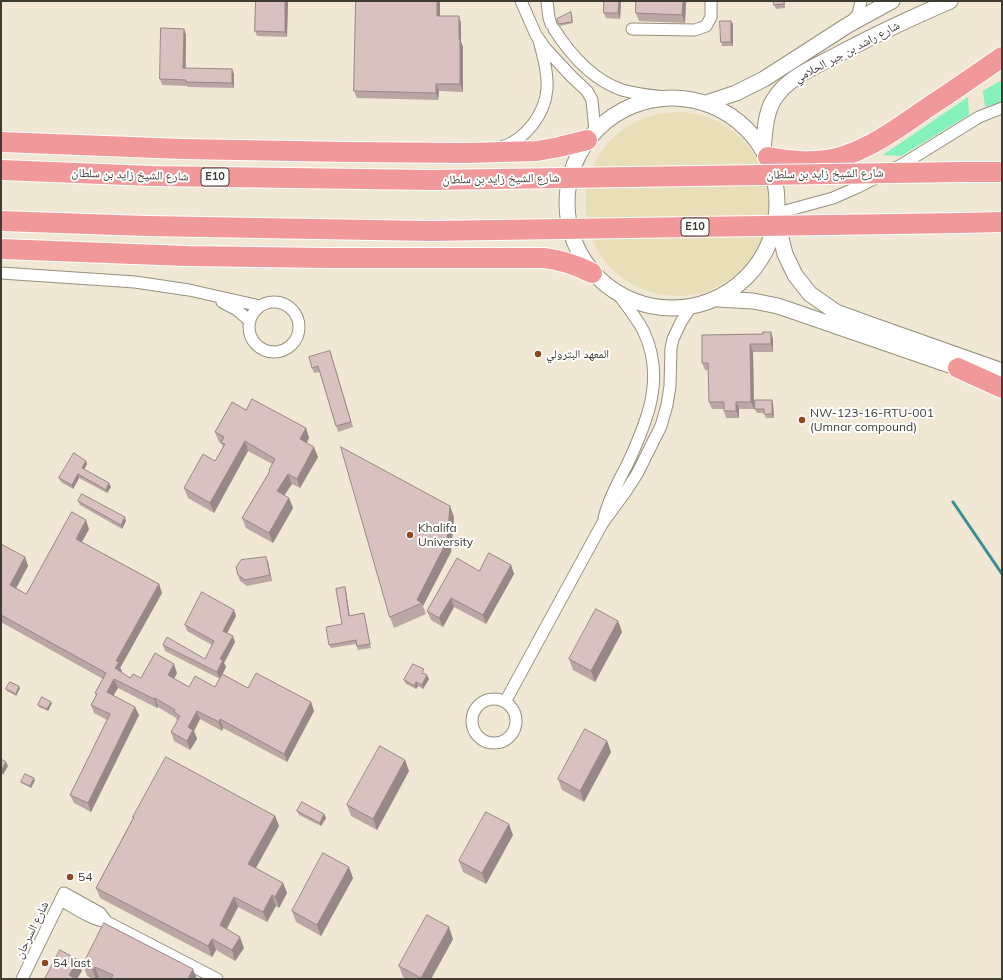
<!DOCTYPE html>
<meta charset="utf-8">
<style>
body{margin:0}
#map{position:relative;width:1003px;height:980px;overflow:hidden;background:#f0e7d5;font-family:Mulish,sans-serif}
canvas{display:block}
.frame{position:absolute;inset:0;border:2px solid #3f3c34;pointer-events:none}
</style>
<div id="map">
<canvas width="1003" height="980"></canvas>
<div class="frame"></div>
</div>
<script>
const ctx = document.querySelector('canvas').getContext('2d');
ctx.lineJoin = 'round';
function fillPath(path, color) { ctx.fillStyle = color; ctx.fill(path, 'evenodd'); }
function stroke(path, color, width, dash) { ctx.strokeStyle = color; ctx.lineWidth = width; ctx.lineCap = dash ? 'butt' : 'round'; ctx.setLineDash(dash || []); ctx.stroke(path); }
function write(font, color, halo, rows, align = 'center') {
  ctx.font = font + ' Mulish,"Noto Naskh Arabic",sans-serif'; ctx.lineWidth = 4; ctx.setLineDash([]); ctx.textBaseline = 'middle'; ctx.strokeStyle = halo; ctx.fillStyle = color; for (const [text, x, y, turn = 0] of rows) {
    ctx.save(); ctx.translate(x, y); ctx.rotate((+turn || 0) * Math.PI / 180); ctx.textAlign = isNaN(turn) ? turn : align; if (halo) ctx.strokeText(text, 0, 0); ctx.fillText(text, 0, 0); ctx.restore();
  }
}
fillPath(new Path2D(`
 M1002 80V102L985 107 983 91Z
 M968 97 969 115 901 156 883 155Z`), '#85f2bd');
fillPath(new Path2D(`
 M585 204a92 92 0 1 1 184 0a92 92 0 1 1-184 0Z`), '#e8dfb9');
stroke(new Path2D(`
 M953 502 1002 574`), '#3e8d95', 3);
const street = new Path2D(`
 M521 1 536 35 545 48 571 76 587 91 592 100 595 131
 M547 1 549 18 551 24
 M851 22 858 14 861 1
 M554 29C570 54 593 80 622 90 639 95 657 96 674 98
 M632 29 695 30 706 26 711 17V1
 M502 147C526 139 545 114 547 89 548 72 543 56 539 40
 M778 213 833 198 858 187 903 164 979 117 1002 108
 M1 273 135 282 189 290 260 306
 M249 327a25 25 0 1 1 50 0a25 25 0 1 1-50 0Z
 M222 302 237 310 250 321
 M604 518C609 499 618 482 627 465 648 420 666 377 643 330 636 317 627 306 618 294
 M472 721a22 22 0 1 1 44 0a22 22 0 1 1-44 0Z
 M505 702 602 524 626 491 637 474 661 426 667 405 670 386 671 348 673 339 681 322 691 307
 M61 900C75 908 90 919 107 922L217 979
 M22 979 64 893 100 913 106 921`);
const secondary = new Path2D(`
 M567 203a105 105 0 1 1 210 0a105 105 0 1 1-210 0Z
 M706 103 736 93 764 79 848 25 892 1
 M763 149C765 133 765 115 773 101 786 78 814 67 837 55 874 35 911 18 950 1
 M777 222 785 254 795 275 810 294 836 312 869 324 1002 371
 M718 299 753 301 778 306 958 368`);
const highway = new Path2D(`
 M1 142 183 149 348 152 467 153 537 151 559 147 587 140
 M768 157C791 161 816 164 840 157 871 148 898 128 924 110 950 93 976 75 1002 57
 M1 170 152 176 430 180
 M961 172H1002
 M1 221 146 226 429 231
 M961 223 1002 222
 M1 249 186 256 326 258H544C562 260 576 265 592 273
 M958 368 1002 388`);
stroke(street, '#97907e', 13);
stroke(secondary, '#97907e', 17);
stroke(highway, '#fff', 22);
stroke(street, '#fff', 11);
stroke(secondary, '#fff', 15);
stroke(highway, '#f1999a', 20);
const highwayBridge = new Path2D(`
 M430 180 961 172
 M429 231 961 223`);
stroke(highwayBridge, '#fff', 22, []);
stroke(highwayBridge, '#f1999a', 20);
fillPath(new Path2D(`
 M256 1H288L287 37 257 36 255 31Z
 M356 1H440V16L461 23V42L463 47V92L439 91 438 100 357 98 354 91Z
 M621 1 620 19 606 18 604 13Z
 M636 1H686L685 23 639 21 636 13Z
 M785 1V8L776 9 774 5Z
 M572 14 573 23 560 26 558 23 557 21Z
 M733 24V46H722L721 42Z
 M184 29 186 35V68L234 74V88L188 87 187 86 162 85 160 79Z
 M702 335 773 339V352H753L754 409H739V418H726L724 411V409H712L709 402 708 370H705L702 363Z
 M330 351 353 427 338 432 320 372 314 373 312 368Z
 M772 400 773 404 774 418H766L764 413H757L755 409Z
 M246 410 306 428 309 438 307 443 318 457 300 488 292 484 284 496 289 498 293 508 273 543 246 528 242 518 269 472V470L272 464 248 451 214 513 188 498 184 488 215 461 223 447 222 444 219 442 215 432Z
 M86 461 87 464 84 469 111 487 107 493 79 478 73 489 61 482 59 478Z
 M78 501 126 521 122 529 80 505Z
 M454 517 451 552 423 606 426 614 394 628 390 617Z
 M89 529 82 542 159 584 162 593 120 668 122 671 121 672 130 678H141L177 673 174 679 189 687 248 688 311 702 314 711 287 762 223 728 222 731 200 719 194 731 197 739 190 750 174 741 171 732 177 721 176 718 158 707 157 708 118 688 113 695 139 715 91 812 74 803 70 795 107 720 94 713 91 705 96 696 95 693 103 679 1 622V544L25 557 28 566 16 588 26 594Z
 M268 562 272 581 247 586 240 581 238 575Z
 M511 565 514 574 486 624 454 607 443 627 431 620 427 611 479 571Z
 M346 591 350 616 364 613 365 617 371 648 358 650 356 644 331 648 329 645 342 624Z
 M234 610 236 616 227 633 235 642 224 663 226 667 220 679 165 651 163 645 205 659 212 645 187 631 185 625Z
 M618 621 622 632 595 682 573 670 569 659Z
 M425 673V674L429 679 423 689 418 686 416 689 406 684 404 680Z
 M20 688 16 696 7 691 6 689Z
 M52 703 48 711 39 707 38 705Z
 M607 741 611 752 584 802 562 790 558 779Z
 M405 760 409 771 377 830 351 816 347 805Z
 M35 780 31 788 21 783V782Z
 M297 811 324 814 326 818 321 826 299 815Z
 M275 816 279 826 256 868 283 883 287 893 279 908 276 906 267 922 238 907 227 929 244 948 235 961 216 950 212 957 100 898 96 888 133 818V817Z
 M513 835 486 884 463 872 459 861Z
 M353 878 321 936 296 922 292 911Z
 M453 939 431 979H407L403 977 399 966Z
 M83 965 197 979H102L99 978 98 979H93L87 976Z`), '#baa6a4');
fillPath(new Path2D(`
 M285 1H288L287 37 285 32Z
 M437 1H440V23L437 16Z
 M619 1H621L620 19 618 13Z
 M683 1H686L685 23 682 15Z
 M459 16 461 23V42L463 47V92L460 84Z
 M731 21 733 24V46L731 42Z
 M184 29 186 35 185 74 183 68Z
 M232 69 234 74V88L232 83Z
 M436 84 439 91 438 100 436 93Z
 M771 332 773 339V352L771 344Z
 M750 344 753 352 754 409 751 402Z
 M772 400 773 404 774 418 772 414Z
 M736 402 739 409V418L736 411Z
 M306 428 309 438 303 449 300 439Z
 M245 441 248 451 214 513 210 503Z
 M314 447 318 457 300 488 297 479Z
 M86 461 87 464 83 472 82 468Z
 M78 474 79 478 73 489 72 485Z
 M288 474 292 484 280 501 277 491Z
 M109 483 111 487 107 493 106 490Z
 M289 498 293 508 273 543 269 533Z
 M450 506 454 517 451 552 423 606 422 603 417 600Z
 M125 517 126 521 122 529 121 525Z
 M86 520 89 529 79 547 76 539Z
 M25 557 28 566 13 594 10 585Z
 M266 557 268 562 272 581 270 575Z
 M511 565 514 574 486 624 483 615Z
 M159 584 162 593 120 668 122 671 118 677 115 668 116 661Z
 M345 587 346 591 350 620 349 616Z
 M451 598 454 607 443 627 439 618Z
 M234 610 236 616 225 637 223 631Z
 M618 621 622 632 595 682 591 671Z
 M233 636 235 642 224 663 226 667 220 679 217 672 220 659Z
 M174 664 177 673 171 684 168 675Z
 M427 675 429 679 423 689 422 685Z
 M114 679 118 688 110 701 107 692Z
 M416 682 418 686 416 689 415 686Z
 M19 686 20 688 16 696V694Z
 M155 698 158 707 157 708 154 699Z
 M51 702 52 703 48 711 47 709Z
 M311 702 314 711 287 762 284 754Z
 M135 707 139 715 91 812 88 803Z
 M197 711 200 719 194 731 197 739 190 750 187 741 188 727Z
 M220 719 223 728 222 731 219 722Z
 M607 741 611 752 584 802 580 791Z
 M405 760 409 771 377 830 373 819Z
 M6 762 8 766 3 775 1 771Z
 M34 778 35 780 31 788 30 786Z
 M324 814 326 818 321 826 320 823Z
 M275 816 279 826 252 875 248 864Z
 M509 824 513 835 486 884 482 873Z
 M349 867 353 878 321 936 317 925Z
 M283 883 287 893 279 908 275 897Z
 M272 895 276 906 267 922 263 912Z
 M234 897 238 907 223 935 220 925Z
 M449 927 453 939 431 979H422L421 978Z
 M240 937 244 948 235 961 232 950Z
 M212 939 216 950 212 957 208 946Z
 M78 960 82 971 77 979H70L69 975Z
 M95 967 99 978 98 979H96L93 970Z
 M193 969 197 979H188Z`), '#978786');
const building = new Path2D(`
 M256 1H285V32L255 31Z
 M356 1H437V16H459V39H460V84H436V93L354 91Z
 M604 1H619L618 13H604Z
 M636 1H683L682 15 636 13Z
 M774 1H784V4L774 5Z
 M571 12 572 22 559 24 557 21V19Z
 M720 21H731V42H721Z
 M161 28 184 29 183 68 232 69V83L186 82V80L160 79Z
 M763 332H771V344H750L751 402H736V411H724V402H709L708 363H702V335L763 334Z
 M330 351 351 422 336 426 318 366 312 368 309 357Z
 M252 399 306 428 300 439 314 447 297 479 288 474 277 491 289 498 269 533 242 518 270 471 269 470 275 459 245 441 210 503 184 488 203 454 215 461 225 444 221 443 224 437 215 432 232 402 246 410Z
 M755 400H772V414H764V409H755Z
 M341 447 450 506 447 541 417 600 422 603 390 617Z
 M74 453 86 461 82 468 109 483 106 490 78 474 72 485 59 478Z
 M82 494 125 517 121 525 78 501Z
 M72 512 86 520 76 539 159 584 116 661 119 662 115 668 130 678 133 674 141 678 155 653 174 664 168 675 189 687 195 676 215 687 222 674 248 688 256 673 311 702 284 754 220 719 219 722 197 711 188 727 193 730 187 741 171 732 180 716 174 712 175 710 155 698 154 699 114 679 107 692 135 707 88 803 70 795 110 714 91 705 97 694 95 693 106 673 1 615V544L25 557 10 585 26 594Z
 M489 553 511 565 483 615 451 598 439 618 427 611 457 558 479 571Z
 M266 557 270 575 245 580 238 575 236 567 241 560Z
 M345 587 349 616 364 613 370 644 357 646 356 640 329 645 326 627 342 624 336 589Z
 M202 592 234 610 223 631 233 636 220 659 223 660 217 672 163 645 167 637 205 659 214 641 185 625Z
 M596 609 618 621 591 671 569 659Z
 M413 664 424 669 422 673 427 675 422 685 416 682 415 686 404 680Z
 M10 682 19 686 16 694 6 689Z
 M42 697 51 702 47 709 38 705Z
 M585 729 607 741 580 791 558 779Z
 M380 746 405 760 373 819 347 805Z
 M166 757 275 816 248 864 283 883 275 897 272 895 263 912 234 897 220 925 240 937 232 950 212 939 208 946 96 888 134 817H133Z
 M1 759 6 762 1 771Z
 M25 774 34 778 30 786 21 782Z
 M302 802 324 814 320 823 297 811Z
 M486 812 509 824 482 873 459 861Z
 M323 853 349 867 317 925 292 911Z
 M427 915 449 927 421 978 399 966Z
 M104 923 193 969 188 979H111L113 975 95 967 93 970 83 965Z
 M60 950 78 960 69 975 76 979H45Z`);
fillPath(building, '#d8c1bf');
stroke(building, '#978786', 1);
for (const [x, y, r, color] of [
 [538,354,4,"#8e4820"],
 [802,420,4,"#8e4820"],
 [410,535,4,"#8e4820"],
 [70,877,4,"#8e4820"],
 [45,963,4,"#8e4820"]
]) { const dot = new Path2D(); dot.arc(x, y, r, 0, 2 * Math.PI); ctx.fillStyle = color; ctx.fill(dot); stroke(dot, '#fff', 1.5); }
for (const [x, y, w] of [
 [215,177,28],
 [695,227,28]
]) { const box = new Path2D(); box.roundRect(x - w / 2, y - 9, w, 18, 3); ctx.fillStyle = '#fff'; ctx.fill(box); stroke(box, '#3f3c34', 1); }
write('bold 11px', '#3f3c34', null, [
 ["E10",215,177],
 ["E10",695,227]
]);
write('12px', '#3f3c34', '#fff', [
 ["شارع راشد بن جبر الحلامي",847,52,-28],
 ["شارع الشيخ زايد بن سلطان",825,174,-1],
 ["شارع الشيخ زايد بن سلطان",130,175,2],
 ["شارع الشيخ زايد بن سلطان",501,179,-1],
 ["شارع السرحان",32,930,-64]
]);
write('12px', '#3f3c34', '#fff', [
 ["المعهد البترولي",546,354],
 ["NW-123-16-RTU-001",810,413],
 ["(Umnar compound)",810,427],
 ["Khalifa",418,528],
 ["University",418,542],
 ["54",78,877],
 ["54 last",53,963]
], 'left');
</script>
